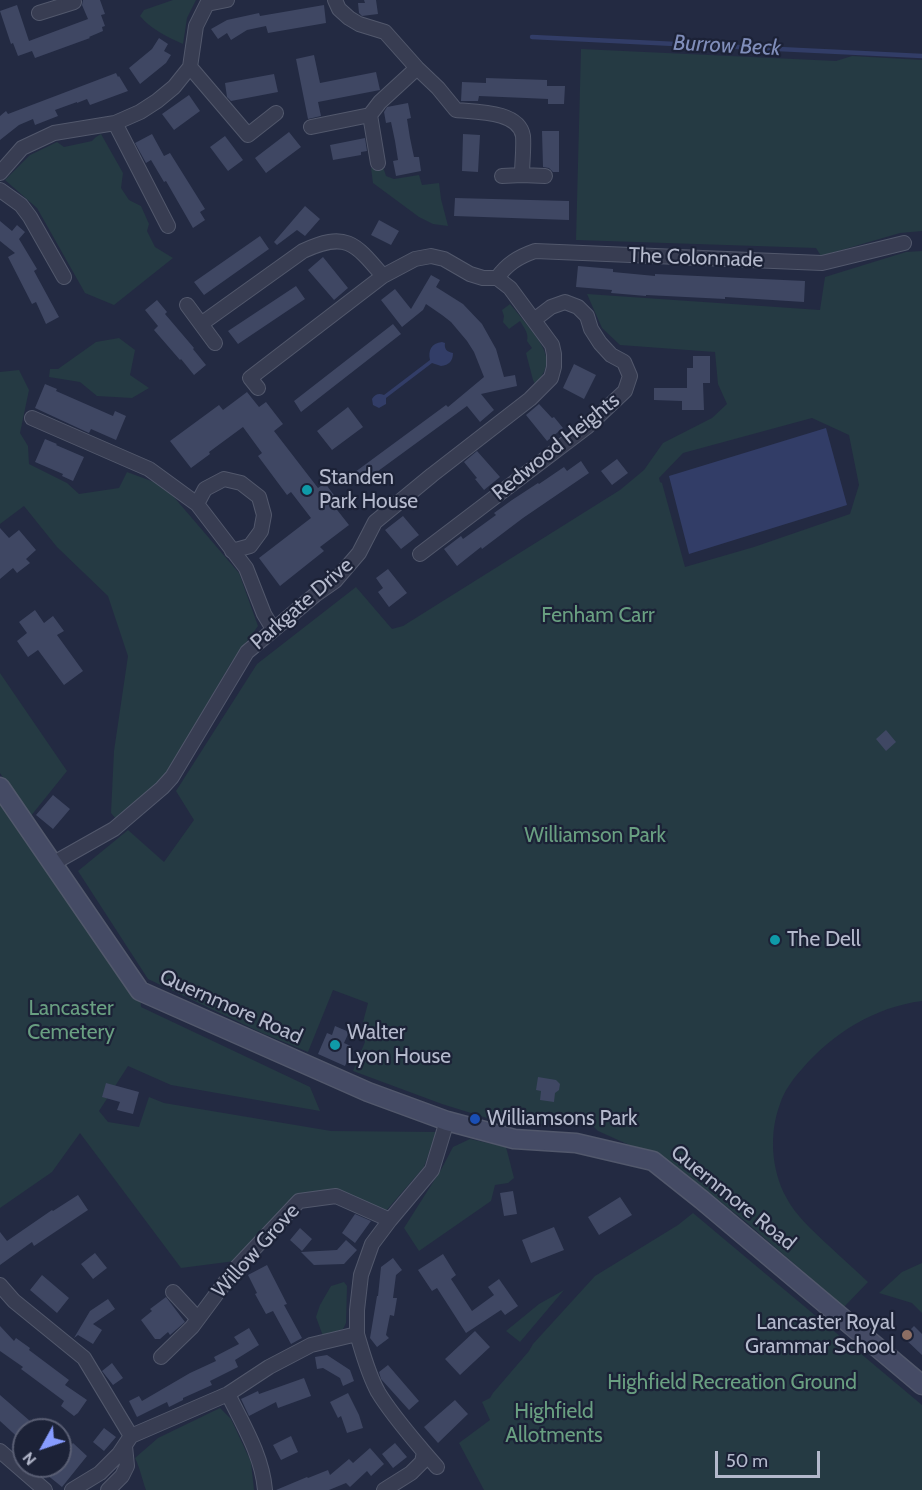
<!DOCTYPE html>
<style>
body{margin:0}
#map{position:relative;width:922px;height:1490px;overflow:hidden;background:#232a42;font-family:Cabin,sans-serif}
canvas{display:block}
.north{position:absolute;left:12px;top:1418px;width:60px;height:60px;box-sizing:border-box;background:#1c2237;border:2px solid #595e73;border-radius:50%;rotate:230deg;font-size:16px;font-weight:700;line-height:24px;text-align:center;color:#b4b9cc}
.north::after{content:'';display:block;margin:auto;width:21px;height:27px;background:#879cff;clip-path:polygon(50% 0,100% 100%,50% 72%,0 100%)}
.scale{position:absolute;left:715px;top:1451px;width:105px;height:27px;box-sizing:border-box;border:3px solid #b4b9cc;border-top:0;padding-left:8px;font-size:18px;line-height:21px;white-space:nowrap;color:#b4b9cc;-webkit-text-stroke:4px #1c2237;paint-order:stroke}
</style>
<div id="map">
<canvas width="922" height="1490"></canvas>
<div class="north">N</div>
<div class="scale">50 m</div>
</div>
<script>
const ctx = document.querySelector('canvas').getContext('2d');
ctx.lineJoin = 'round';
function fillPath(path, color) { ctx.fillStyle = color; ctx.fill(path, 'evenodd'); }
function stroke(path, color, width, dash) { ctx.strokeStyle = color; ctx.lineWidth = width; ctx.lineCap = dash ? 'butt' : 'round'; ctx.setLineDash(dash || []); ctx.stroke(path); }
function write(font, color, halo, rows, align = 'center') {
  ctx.font = font + ' Cabin,sans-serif'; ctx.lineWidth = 4.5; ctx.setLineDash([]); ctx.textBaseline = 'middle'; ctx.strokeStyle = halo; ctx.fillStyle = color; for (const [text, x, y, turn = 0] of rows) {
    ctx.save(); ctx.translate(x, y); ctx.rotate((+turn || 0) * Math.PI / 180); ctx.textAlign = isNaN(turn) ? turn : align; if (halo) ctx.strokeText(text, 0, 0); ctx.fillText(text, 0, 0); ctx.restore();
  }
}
fillPath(new Path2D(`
 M173 0H196L187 18 183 44C167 37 151 29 140 16L144 10Z
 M581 49 836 61 852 56 922 60V231L900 233 821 256 816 248 576 240Z
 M101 134 123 173 121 188 129 200 141 206 149 224 147 231 155 247 173 258 114 305 85 293 37 208 5 180 30 155 57 142 64 147 92 141 96 137Z
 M383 167 386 176 394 179 419 175 422 185 439 183 441 199 448 226 433 224 419 217 373 183 371 168Z
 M922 251V1001C875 1007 833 1033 802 1069 793 1079 784 1091 780 1104 769 1133 771 1169 786 1197 796 1216 812 1230 828 1245 841 1257 855 1270 868 1282L844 1307 746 1222 674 1165 598 1131 590 1123 582 1119 573 1116 560 1114 554 1115 545 1124 516 1127 442 1104 353 1071 365 1042 362 1026 368 1003 333 990 308 1052 262 1033 148 979 78 871 128 830 164 862 194 820 176 791 257 664 356 587 392 629 403 626 620 490 644 470 663 443 712 418 727 404 718 384 715 352 620 345 602 328 587 294 820 310 825 277 906 252ZM812 418 849 435 859 485 850 514 754 547 685 567 662 483 660 482 659 478 683 453Z
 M510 304C517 312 524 321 531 330 546 349 555 364 535 384L533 380 526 353 532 348 527 341C529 333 524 328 520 321L509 329 503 322 504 316 502 310Z
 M119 338 135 350 130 375 149 388 132 398 97 396 80 382 49 377 50 369H58L96 342Z
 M19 370 29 390 20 433 28 446 29 464 67 483 79 494 119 488 127 472 154 482 173 496 239 573 258 626 231 663 161 783 116 819 111 813 114 751 128 656 108 596 57 547 24 506 0 524V372Z
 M0 673 67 771 30 817 0 773Z
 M0 787 140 991 141 1007 310 1087 320 1111 171 1085 128 1066 99 1111 108 1122 139 1127 149 1097 164 1103 331 1131 436 1132 424 1167 385 1212 298 1195 235 1261 181 1268 80 1133 52 1172 0 1208Z
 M470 1139 506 1147 514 1178 508 1183 495 1185 491 1201 419 1251 404 1228 442 1168 453 1147Z
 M693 1213 922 1405V1490H484L459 1443 490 1420 482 1402 490 1398 493 1393 529 1351 533 1344 595 1276 678 1225Z
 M922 1263V1313L912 1303 879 1293 902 1272Z
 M344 1282 347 1286 346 1323 343 1329 323 1336 316 1317 320 1305 331 1286Z
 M564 1290 520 1342 506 1331 539 1304Z
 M220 1408 231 1419 251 1462 254 1490H146C142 1479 140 1468 135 1458L158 1438Z`), '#253a43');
fillPath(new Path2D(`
 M442 342 445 343C444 349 447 352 453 353 453 361 449 365 441 366L432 363 386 398V404L379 408 373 405 372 399C375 394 379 393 384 395L430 360C428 351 431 343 442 342Z
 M826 428 847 505 689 554 669 476Z`), '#323d67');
stroke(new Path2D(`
 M532 37 922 56`), '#323d67', 4.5);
fillPath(new Path2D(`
 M83 0H100L105 14 101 15 105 26 102 27 103 31 89 37 90 38 35 58 32 51 18 56 13 43 11 44 0 11 17 5 29 41 88 19 82 5Z
 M364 0H376L378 14 362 16 359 13 358 3H365Z
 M324 5 326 23 268 33 266 26 247 30 231 40 227 33 218 39 211 29 227 20 259 13 260 16Z
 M159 38 168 44 164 51 171 55 166 63 140 84 129 68 152 49Z
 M314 55 320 83 376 72 380 90 318 102 321 116 308 119 296 59Z
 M116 73 118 77 119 76 128 91 90 105 87 99 77 103V102L55 110 58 116 35 125 33 119 19 125 0 140V116L6 111 8 114Z
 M274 74 278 92 231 101 227 97 225 83Z
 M486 78 547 80V86H565L564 104H548V99L526 98 479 96 478 101H461L462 82 486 83Z
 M189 95 200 111 174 130 162 114Z
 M408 103 411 118 407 119 410 138 414 157H419L421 171 396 176 393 161 398 160 395 141 391 122 386 123 384 112 387 107Z
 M542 131H559V172H553L549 168 543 167Z
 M289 132 301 147 266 173 255 158Z
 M152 134 164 156 170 153 205 209 200 212 205 220 193 228 166 181 164 182 151 160 146 163 135 143Z
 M463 134 480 135 478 172 462 171Z
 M225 136 243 160 228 171 210 147Z
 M365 138 367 151 361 152V155L333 160 330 145Z
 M455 198 569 201V220L454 216Z
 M305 206 320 219 305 236 297 230 277 245 274 242Z
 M379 220 399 231 391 245 371 235Z
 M0 221 12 231 17 225 25 232 19 239 37 269 34 271 59 317 46 324 36 302 32 304 8 257 15 253 0 241Z
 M260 236 269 249 204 295 194 282Z
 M323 257 348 288 334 300 308 270Z
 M578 266 613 269V272L655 276V274L805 281 804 302 725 297V299L646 295V296L611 293 612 290 576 287Z
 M431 275 440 280 436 287 463 304 482 324 496 349 504 377 515 375 517 386 481 394 494 410 480 422 467 406 359 485 351 475 446 405 448 407 484 377 474 352 467 341 451 322 442 315 426 304 423 310 402 327 381 300 395 289 411 309Z
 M296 286 305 299 238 344 228 331Z
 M157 300 167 312 165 314 194 348 193 349 206 365 194 375 181 359 180 360 154 330 158 326 145 310Z
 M393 324 401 334 301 412 294 401Z
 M693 356H710V383H703L704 410H682V401L654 400V388H687V368H693Z
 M574 364 596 375 584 399 563 388Z
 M45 384 57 389 56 391 113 416 115 411 126 416 116 440 91 429 89 433 35 408Z
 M247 392 259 407 266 402 283 424 274 431 318 488 325 483 339 502 334 506 349 525 320 547 324 551 280 586 259 558 311 518 291 492 287 495 258 456 262 453 243 427 209 452 210 454 191 468 170 441 219 405 223 410Z
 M539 404 552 418 554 417 563 428 547 441 526 415Z
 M348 407 363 427 332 450 317 431Z
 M45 439 57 444 56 445 84 457 73 481 62 476 63 474 35 462Z
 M477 451 500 477 484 490 475 479 477 478 464 462Z
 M617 459 628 473 612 485 601 471Z
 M581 461 589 473 523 518 482 549 481 547 457 566 444 549 461 536 463 539 496 515 494 513 512 500 538 483 539 484 564 467 567 471Z
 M403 516 419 535 401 549 385 530Z
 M0 528 9 538 19 530 36 550 26 559 30 563 17 573 13 568 0 579Z
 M388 569 407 593 389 607 378 592 383 588 376 578Z
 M35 610 44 623 53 616 64 631 57 635 83 671 64 685 38 650 28 657 17 641 27 633 19 622Z
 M886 730 896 742 886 751 876 739Z
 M53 795 70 809 53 829 36 815Z
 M335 1026 349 1032 344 1043 353 1047 345 1066 318 1054 327 1033 332 1035Z
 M538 1077 556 1080 560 1084 559 1090 555 1093 554 1102 540 1100 541 1091 536 1090Z
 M106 1083 139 1092 133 1114 117 1110 120 1102 102 1097Z
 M513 1191 517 1214 504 1216 500 1193Z
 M78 1195 88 1210 34 1246 32 1242 0 1265V1232L7 1241 52 1210 53 1211Z
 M620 1197 632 1215 599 1235 588 1217Z
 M355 1214 371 1221 355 1243 342 1233Z
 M554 1227 564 1250 531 1263 522 1240Z
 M300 1228 312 1239 302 1251 290 1240Z
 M346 1240 357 1250 344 1264 314 1265 301 1252 337 1250Z
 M95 1253 107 1268 93 1279 81 1264Z
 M443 1254 456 1275 451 1279 472 1311 494 1295 488 1287 499 1279 518 1306 505 1315 501 1310 466 1333 437 1288 432 1291 418 1270Z
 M393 1258 402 1270 396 1275 393 1298H397L394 1316 390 1315 386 1335 389 1338 377 1347 370 1338 377 1296H378L381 1267Z
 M267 1265 287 1304 284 1305 302 1338 291 1344 273 1311 266 1314 255 1294 257 1293 248 1275Z
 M42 1275 69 1298 57 1313 30 1290Z
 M166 1297 185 1322 170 1335 168 1332 160 1339H155L141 1320 152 1311 150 1309Z
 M108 1299 115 1309 93 1324 102 1330 93 1344 78 1335 74 1338 90 1311Z
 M0 1326 14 1341 16 1338 30 1348 29 1350 69 1380 65 1385 87 1400 78 1413 74 1416 61 1406 64 1401 21 1369 23 1367 0 1351Z
 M914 1326 922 1334V1355L903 1337Z
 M249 1328 259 1345 235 1360 238 1367 210 1381 212 1385 183 1398V1400L169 1407 167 1402 137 1417 129 1401 139 1396 142 1401 190 1373 216 1361 214 1357 239 1344 234 1337Z
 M475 1331 490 1347 460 1375 445 1359Z
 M327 1355 350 1370 354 1381 343 1386 340 1378 323 1368 317 1369 315 1357Z
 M112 1363 123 1378 113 1385 102 1371Z
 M388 1365 419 1401 409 1410 381 1379 379 1372Z
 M304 1378 311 1396 278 1408 276 1402 249 1416 241 1399 258 1391 259 1394Z
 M348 1393 359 1415 363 1428 347 1433 341 1416 338 1418 330 1402Z
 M0 1395 30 1421 28 1422 37 1430H24V1443L0 1421Z
 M455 1400 468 1414 438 1443 424 1427Z
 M104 1428 116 1437 104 1451 93 1442Z
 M291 1436 298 1452 281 1460 273 1445Z
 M73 1443 87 1456 62 1487 46 1474 53 1466H60V1458Z
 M395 1443 407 1457 393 1468 382 1454Z
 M370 1448 384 1464 371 1476 367 1471 350 1487 346 1483 329 1490H276L307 1477 308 1478 328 1470 330 1475 349 1459 353 1463Z`), '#3f4763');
const street = new Path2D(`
 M335 0 339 9 349 18 359 24 385 32 417 68 438 88 456 110C477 112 519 111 523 136 524 149 522 163 522 175L545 176
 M39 13 74 2
 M190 67 248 135 276 113
 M370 115 378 163
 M115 123 168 226
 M311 127 370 115 380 102 417 68
 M0 173 22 148 54 133 115 123 140 112 157 101 174 87 190 67 196 26 207 4 227 0
 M502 176 522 175
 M0 190 21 205 30 217 64 277
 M497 278C507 264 518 257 535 251L822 263 904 243
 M187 305 215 343
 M201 324 303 251C346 231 355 243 383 276
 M32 418 149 469 197 504 246 568 264 614 273 629
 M197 504 205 489 224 479 241 483 259 497 264 515 261 531 250 546 232 551
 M420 554 587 427 625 391 630 376 624 362 611 355 600 343 591 329 587 316 578 307 565 302 551 307 534 320
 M52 864 114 829 162 788 172 777 247 652 315 595 335 581 359 553 375 522 432 475 530 399 551 378 554 367V354L552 345 510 288 497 278H483L470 274 444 259 431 256 415 259 383 276 250 378 258 388
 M0 1285 14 1301 84 1358 131 1436
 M173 1292 198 1319
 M357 1334C363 1354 368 1374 378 1392 390 1412 408 1433 424 1452L422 1462 411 1473 384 1490
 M161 1357 192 1327 235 1269 299 1201 336 1196 390 1220
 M228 1394C243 1425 262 1455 265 1490
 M0 1451 45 1490
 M424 1452 437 1467
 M72 1490 100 1473 119 1454 131 1436 228 1394 269 1367 311 1345 357 1334V1310L361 1275 372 1244 390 1220 432 1170 447 1121
 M108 1490 122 1476 127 1466 125 1446`);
const secondary = new Path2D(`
 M0 787 140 991 368 1092 447 1121 514 1139 576 1143 653 1161 702 1200 922 1385`);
stroke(street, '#52586c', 16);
stroke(secondary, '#52586c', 21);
stroke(street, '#383d52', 14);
stroke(secondary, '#454b65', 18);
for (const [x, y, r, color] of [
 [307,490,6,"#0f9aa8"],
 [775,940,6,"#0f9aa8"],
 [335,1045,6,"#0f9aa8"],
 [475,1119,6,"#1a4fb4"],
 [907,1335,6,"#8d6e63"]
]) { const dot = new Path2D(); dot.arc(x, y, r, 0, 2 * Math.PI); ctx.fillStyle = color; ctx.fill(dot); stroke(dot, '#1c2237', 2); }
write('21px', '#b4b9cc', '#1c2237', [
 ["The Colonnade",696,258,2],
 ["Redwood Heights",556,447,-39],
 ["Parkgate Drive",302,604,-41],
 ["Quernmore Road",231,1007,24],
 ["Quernmore Road",733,1198,39],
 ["Willow Grove",256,1251,-48]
]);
write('21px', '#b4b9cc', '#1c2237', [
 ["Standen",319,478],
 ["Park House",319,502],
 ["The Dell",787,940],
 ["Walter",347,1033],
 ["Lyon House",347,1057],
 ["Williamsons Park",487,1119],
 ["Lancaster Royal",895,1323,"right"],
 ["Grammar School",895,1347,"right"]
], 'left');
write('21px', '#699f81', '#1c2237', [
 ["Fenham Carr",598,616],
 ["Williamson Park",595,836],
 ["Lancaster",71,1009],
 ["Cemetery",71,1033],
 ["Highfield Recreation Ground",732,1383],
 ["Highfield",554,1412],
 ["Allotments",554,1436]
]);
write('italic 22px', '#808eba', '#1c2237', [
 ["Burrow Beck",727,46,3]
]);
</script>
